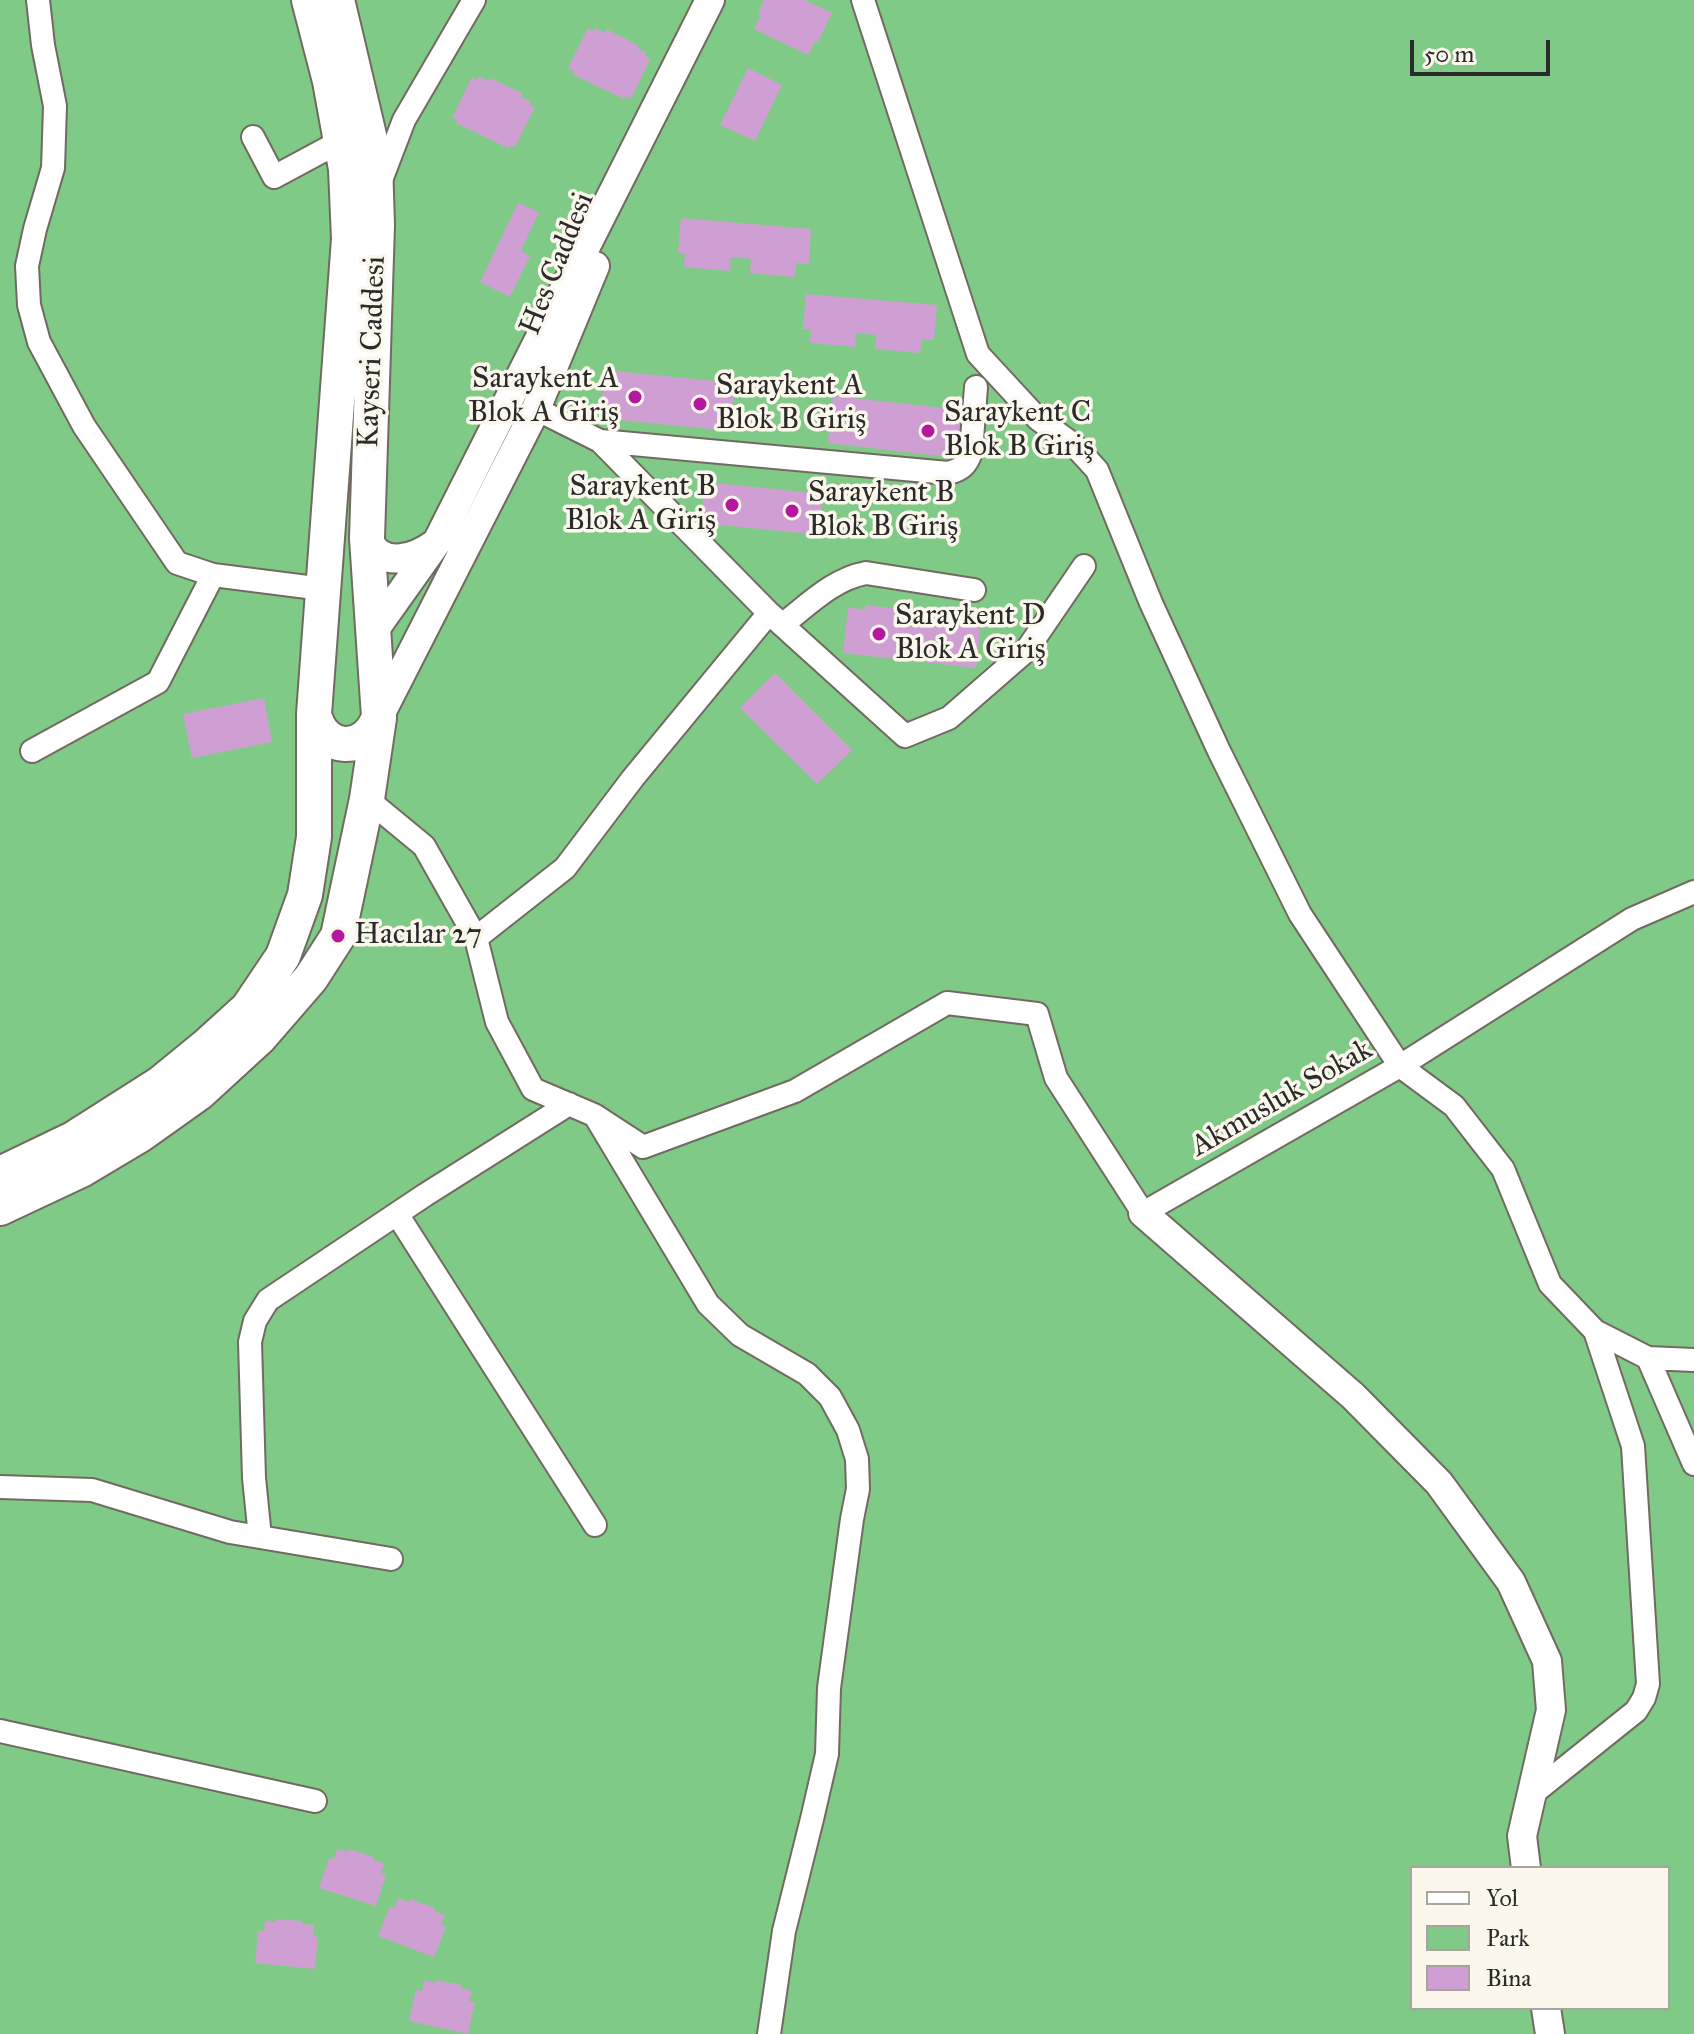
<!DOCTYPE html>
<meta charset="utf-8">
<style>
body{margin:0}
#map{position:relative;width:1694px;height:2034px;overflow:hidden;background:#f5dec2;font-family:"IM FELL Great Primer",serif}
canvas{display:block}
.legend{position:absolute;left:1410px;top:1866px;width:260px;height:144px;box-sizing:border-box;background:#fbf7ec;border:2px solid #a8a59f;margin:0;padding:10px 14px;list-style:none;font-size:24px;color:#2b2b2b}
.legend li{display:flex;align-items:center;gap:16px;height:40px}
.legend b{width:40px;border:2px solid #a8a59f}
.scale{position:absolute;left:1410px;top:40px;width:140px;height:36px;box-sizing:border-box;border:4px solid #2b2b2b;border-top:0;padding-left:10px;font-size:24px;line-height:28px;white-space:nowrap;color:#2b2b2b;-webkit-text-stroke:6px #fbf7ec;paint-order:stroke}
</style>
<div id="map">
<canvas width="1694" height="2034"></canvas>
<ul class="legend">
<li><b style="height:10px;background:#fff"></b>Yol</li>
<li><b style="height:22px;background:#7fca87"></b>Park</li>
<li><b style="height:22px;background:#cf9fd3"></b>Bina</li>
</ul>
<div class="scale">50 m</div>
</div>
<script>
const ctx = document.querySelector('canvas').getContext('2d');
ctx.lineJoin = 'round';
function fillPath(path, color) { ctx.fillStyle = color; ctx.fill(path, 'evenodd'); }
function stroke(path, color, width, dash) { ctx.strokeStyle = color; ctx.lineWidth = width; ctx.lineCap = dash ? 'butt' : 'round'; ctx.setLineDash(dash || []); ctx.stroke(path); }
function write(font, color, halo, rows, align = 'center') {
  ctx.font = font + ' "IM FELL Great Primer",serif'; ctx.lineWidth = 7; ctx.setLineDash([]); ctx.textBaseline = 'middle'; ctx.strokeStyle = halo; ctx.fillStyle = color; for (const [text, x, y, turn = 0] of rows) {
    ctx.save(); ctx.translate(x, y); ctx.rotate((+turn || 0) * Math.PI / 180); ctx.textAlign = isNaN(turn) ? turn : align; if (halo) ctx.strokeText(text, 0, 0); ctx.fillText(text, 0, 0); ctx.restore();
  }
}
fillPath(new Path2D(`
 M0 0H1694V2034H0ZM1412 1868H1668V2008H1412Z`), '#7fca87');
fillPath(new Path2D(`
 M764 0H805L832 13 818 42 815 41 808 55 754 29 761 15 758 14Z
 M588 28 593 31 595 28 605 33 606 29 638 45 637 48 647 53 645 56 650 59 631 99 626 96 624 99 572 74 574 71 568 68Z
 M748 68 782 85 755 141 720 125Z
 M479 76 489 81 490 78 522 93 521 97 531 101 529 105 535 107 515 147 510 145 508 148 456 123 458 120 452 118 472 77 477 80Z
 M518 203 539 212 521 251 530 256 510 297 480 282Z
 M681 218 811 229 809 264 796 263 795 277 750 273 751 259 731 257 730 271 684 267 685 253H678Z
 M806 294 937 305 934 340 922 339 920 353 875 349 876 335 856 333 855 347 810 343 811 329H803Z
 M605 370 735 383 730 431 600 418Z
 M833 396 963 410 957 458 828 443Z
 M705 482 823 494 819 535 701 523Z
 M865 605 898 609V613L931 617V613L964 616V621L981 622 976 668 843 653 848 608 865 609Z
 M775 673 852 750 817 784 740 708Z
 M264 698 272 742 192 758 183 714Z
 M337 1849 348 1852 349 1849 374 1857 373 1860 384 1863 381 1874 386 1875 376 1906 319 1888 329 1858 334 1859Z
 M398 1898 409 1902 410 1899 435 1908 434 1911 445 1915 441 1925 446 1927 434 1957 378 1936 390 1906 395 1908Z
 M276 1919 303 1921 302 1924 314 1925 313 1936 318 1937 315 1969 255 1963 258 1931H264L265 1920 276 1922Z
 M424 1980 435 1983 436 1980 461 1985V1988L472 1991 469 2002H475L468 2034 409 2021 416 1990 422 1991Z`), '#cf9fd3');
const minor = new Path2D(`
 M38 0 43 45 55 106 53 168 35 229 27 266 29 305 39 342 84 426 177 563 213 575 323 589
 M863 0 978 354 1038 419 1074 445 1097 470 1151 603 1219 751 1300 914 1400 1066 1632 919 1694 892
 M253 137 274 177 341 141
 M381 180 404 120 474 0
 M600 441 948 473C961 470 967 465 971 452L976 387
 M769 613 905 736 949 718 1026 651 1084 566
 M782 625C808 605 833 579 866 573L974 590
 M32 751 158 682 213 575
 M367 799 424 846 476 938 497 1022 533 1089 594 1115 643 1147 795 1091 947 1003 1037 1014 1056 1078 1143 1213 1400 1066 1454 1106 1503 1169 1550 1284 1595 1331 1648 1358 1694 1360
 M476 938 565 868 633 778 769 613 600 441 536 409
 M597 1119 708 1304 740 1335 807 1374 830 1397 848 1430 857 1459 858 1489 852 1519 829 1688 827 1754 812 1819 784 1931 769 2034
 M397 1214 595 1525
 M1648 1358 1694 1464
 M0 1487 92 1490 230 1532 391 1559
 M260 1537 254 1478 250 1342 255 1321 268 1300 425 1195 569 1104
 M0 1731 315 1801
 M1531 1795 1636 1711 1644 1698 1648 1684 1633 1446 1595 1331`);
const tertiary = new Path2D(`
 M367 538C381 570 414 559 436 543
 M373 632 437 542 710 0
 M379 717 536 409 595 266
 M1143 1213 1353 1396 1439 1483 1511 1582 1547 1661 1551 1710 1522 1836 1526 1868
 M1546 2008 1550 2034`);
const primary = new Path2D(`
 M309 0 330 81 346 169 349 239 314 714C323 753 366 754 379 717L367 538 377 225 375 161 337 0
 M0 1174 73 1139 161 1083 205 1047 248 1008 283 956 305 895 314 837V714
 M0 1208 83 1169 140 1135 199 1093 259 1038 311 978 338 936 367 799 379 718`);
stroke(minor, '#726a60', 26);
stroke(tertiary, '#726a60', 32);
stroke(primary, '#726a60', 38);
stroke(minor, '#fff', 22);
stroke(tertiary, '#fff', 28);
stroke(primary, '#fff', 34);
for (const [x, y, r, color] of [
 [635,397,8,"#b5179e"],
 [700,404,8,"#b5179e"],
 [928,431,8,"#b5179e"],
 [732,505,8,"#b5179e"],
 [792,511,8,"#b5179e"],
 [879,634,8,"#b5179e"],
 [338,936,8,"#b5179e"]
]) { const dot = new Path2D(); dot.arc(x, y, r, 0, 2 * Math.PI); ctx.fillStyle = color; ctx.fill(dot); stroke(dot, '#fbf7ec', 3); }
write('30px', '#2b2b2b', '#fbf7ec', [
 ["Hes Caddesi",558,264,-68],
 ["Kayseri Caddesi",373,352,-88],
 ["Akmusluk Sokak",1282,1099,-30]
]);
write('30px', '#2b2b2b', '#fbf7ec', [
 ["Saraykent A",619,380,"right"],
 ["Blok A Giriş",619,414,"right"],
 ["Saraykent A",716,387],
 ["Blok B Giriş",716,421],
 ["Saraykent C",944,414],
 ["Blok B Giriş",944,448],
 ["Saraykent B",716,488,"right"],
 ["Blok A Giriş",716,522,"right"],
 ["Saraykent B",808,494],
 ["Blok B Giriş",808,528],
 ["Saraykent D",895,617],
 ["Blok A Giriş",895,651],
 ["Hacılar 27",354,936]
], 'left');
</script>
